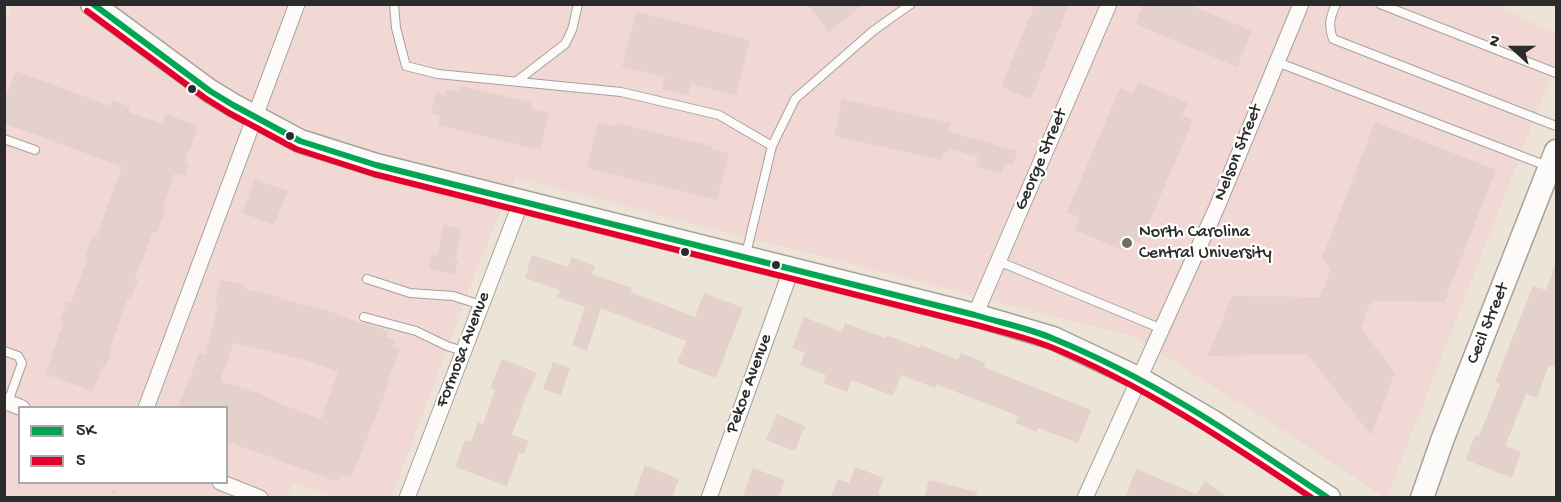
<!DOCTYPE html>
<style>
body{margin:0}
#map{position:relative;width:1561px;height:502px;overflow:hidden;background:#ebe4d7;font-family:"Gochi Hand",sans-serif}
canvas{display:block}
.frame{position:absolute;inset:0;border:6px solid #2b2b2b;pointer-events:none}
.legend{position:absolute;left:18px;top:406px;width:210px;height:78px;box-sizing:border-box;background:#fff;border:2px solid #aaa;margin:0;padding:8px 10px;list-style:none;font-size:18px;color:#2b2b2b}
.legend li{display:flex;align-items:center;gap:12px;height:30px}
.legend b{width:30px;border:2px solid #aaa}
.north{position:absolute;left:1483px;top:18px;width:60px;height:60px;-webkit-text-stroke:4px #fff;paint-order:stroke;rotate:291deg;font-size:16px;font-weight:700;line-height:24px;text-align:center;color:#2b2b2b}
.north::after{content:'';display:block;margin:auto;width:21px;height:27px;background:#2b2b2b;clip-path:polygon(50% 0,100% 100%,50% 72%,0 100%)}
</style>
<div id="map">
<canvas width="1561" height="502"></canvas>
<div class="frame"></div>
<ul class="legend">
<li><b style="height:8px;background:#00a651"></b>5K</li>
<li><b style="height:8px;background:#e4002b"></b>5</li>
</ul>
<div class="north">N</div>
</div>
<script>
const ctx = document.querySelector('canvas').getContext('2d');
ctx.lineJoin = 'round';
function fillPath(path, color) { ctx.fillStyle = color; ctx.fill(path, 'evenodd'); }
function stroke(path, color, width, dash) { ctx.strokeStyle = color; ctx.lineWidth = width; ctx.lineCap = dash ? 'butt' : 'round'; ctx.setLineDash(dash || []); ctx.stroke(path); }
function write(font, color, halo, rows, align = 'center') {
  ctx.font = font + ' "Gochi Hand",sans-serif'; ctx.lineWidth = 4.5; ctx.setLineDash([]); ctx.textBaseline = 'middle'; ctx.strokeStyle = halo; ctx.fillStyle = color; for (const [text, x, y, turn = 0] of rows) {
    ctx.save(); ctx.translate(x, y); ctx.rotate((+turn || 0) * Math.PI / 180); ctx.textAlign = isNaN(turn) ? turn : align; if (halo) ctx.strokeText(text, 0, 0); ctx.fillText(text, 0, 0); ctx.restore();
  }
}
fillPath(new Path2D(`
 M1493 4 1556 34V64L1387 497H1384L1287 433 1135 337 515 178 475 273 392 497H332L293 482 287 497 5 498 4 28 12 5ZM20 408H226V482H20Z`), '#f2d8d5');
fillPath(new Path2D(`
 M807 4H864L829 32Z
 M1035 4H1069L1031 99 1001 87Z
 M1143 4H1188L1252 31 1237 67 1135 24Z
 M636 12 750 40 736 95 691 84 688 96 662 89 665 77 622 67Z
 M16 71 110 106 112 100 130 107 129 112 162 124 166 114 198 126 185 162 189 164 185 176 175 173 162 210 165 211 157 233 153 232 135 279 138 280 131 299 128 298 110 348 112 349 106 367 103 366 93 391 45 374 64 321 60 320 67 301 71 303 88 257 85 256 92 236 96 237 122 167 4 123V101Z
 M1138 82 1188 103 1182 115 1193 120 1140 243 1129 239 1124 251 1075 230 1080 218 1067 212 1120 88 1133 94Z
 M462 86 533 103 532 109 549 113 540 150 438 125 440 116 431 114 436 93 445 95 447 89 460 92Z
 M842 99 950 123 949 131 954 133 1017 151 1013 165 1005 163 1002 174 975 166 978 157 950 149 949 153 944 151 942 160 834 136Z
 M598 122 615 126 616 123 712 146V149L729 154 717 200 587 168Z
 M1375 122 1496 170 1444 302 1371 301 1361 328 1395 373 1371 435 1307 354 1208 356 1232 296 1320 297 1330 270 1322 258Z
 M255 179 288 191 274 225 242 213Z
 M444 225 462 229 455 260H458L455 275 429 269 432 254 437 255Z
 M532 255 568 267 572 257 595 266 592 274 632 288 630 292 695 317 704 293 743 308 716 378 677 363 686 341 601 308 587 351 572 345 585 307 557 297 560 290 525 278Z
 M1555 265 1557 368 1549 365 1537 398 1526 394 1505 446 1521 452 1512 478 1466 460 1475 435 1479 436 1500 384 1495 382 1533 286 1546 290Z
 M221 280 246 285 245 289 280 297V299L329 311 361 323 369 325 388 331 386 337 395 340 393 346 400 349 387 383H389L351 478 341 474 338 482 226 441V408H178L199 353 205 355 218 304 215 303ZM234 343 305 360 338 372 321 419 281 404 258 393 220 381Z
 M804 317 842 332 845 323 885 338 886 335 920 348 921 345 958 360 961 353 986 363 984 367 1091 410 1078 443 1038 428 1037 432 1015 423 1018 416 936 384 935 388 901 375 893 396 852 380 847 392 823 383 826 375 800 365 805 353 792 348Z
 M502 359 537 373 524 401 512 435 529 441 524 454 519 453 507 486 455 467 465 440 471 442 478 422 483 424 495 390 490 388Z
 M553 362 570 368 561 395 543 389Z
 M777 414 805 426 795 451 766 440Z
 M645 465 679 479 672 498H633Z
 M855 467 884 478 878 494 883 498H830L838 479 849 483Z
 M753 468 785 480 779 498H742Z
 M1136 469 1196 494 1205 481 1229 498H1125Z
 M929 480 977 492 976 498H924Z`), '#e4d1cb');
const lane = new Path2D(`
 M394 4 396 28 406 66 438 74 621 92 719 115 772 146
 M1336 4C1330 17 1328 26 1333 39L1556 126
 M1380 4 1556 73
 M1277 62 1547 166
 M517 81 565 44 572 30 578 4
 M4 139 35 150
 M746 254 772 146 795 99 873 31 911 4
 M998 261 1162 329
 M367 279 410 293 453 296 481 305
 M364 317 416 331 447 346 463 351
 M4 351 18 356 22 363 8 402`);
const street = new Path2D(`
 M975 315 1109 4
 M4 401 22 408
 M146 408 297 4
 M220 482 260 498
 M407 498 521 202
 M709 498 791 270
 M1085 498 1217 207 1301 4`);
const secondary = new Path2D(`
 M92 4 210 91 233 105 300 141 376 165 975 315 1053 338 1140 379 1212 421 1329 498
 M1422 498 1443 438 1556 151`);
stroke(lane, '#a6a19a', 10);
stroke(street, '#a6a19a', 17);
stroke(secondary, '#a6a19a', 25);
stroke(new Path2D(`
 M111 498 115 487`), '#cac9c6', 3, [1.5, 4.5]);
stroke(lane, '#fcfbf9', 8);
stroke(street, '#fcfbf9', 15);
stroke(secondary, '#fcfbf9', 22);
stroke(new Path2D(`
 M93 4 210 91 233 105 300 141 376 165 975 315C1001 323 1029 328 1054 339 1153 379 1240 439 1328 498`), '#00a651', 6);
stroke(new Path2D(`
 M87 11 205 98 229 113 296 149 374 174 973 324C998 331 1026 337 1051 347 1145 386 1228 442 1312 498`), '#e4002b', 6);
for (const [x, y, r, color] of [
 [192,89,5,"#2b2b2b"],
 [290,136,5,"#2b2b2b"],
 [1127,243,6,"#6e6c67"],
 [685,252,5,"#2b2b2b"],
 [776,265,5,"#2b2b2b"]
]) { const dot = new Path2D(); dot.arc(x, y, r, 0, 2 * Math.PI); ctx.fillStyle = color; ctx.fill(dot); stroke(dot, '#fff', 2); }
write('18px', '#2b2b2b', '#fff', [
 ["Nelson Street",1239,153,-68],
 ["George Street",1042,160,-67],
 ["Cecil Street",1489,324,-68],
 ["Formosa Avenue",464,350,-69],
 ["Pekoe Avenue",750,384,-70]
]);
write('18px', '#2b2b2b', '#fff', [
 ["North Carolina",1139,233],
 ["Central University",1139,254]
], 'left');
</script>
